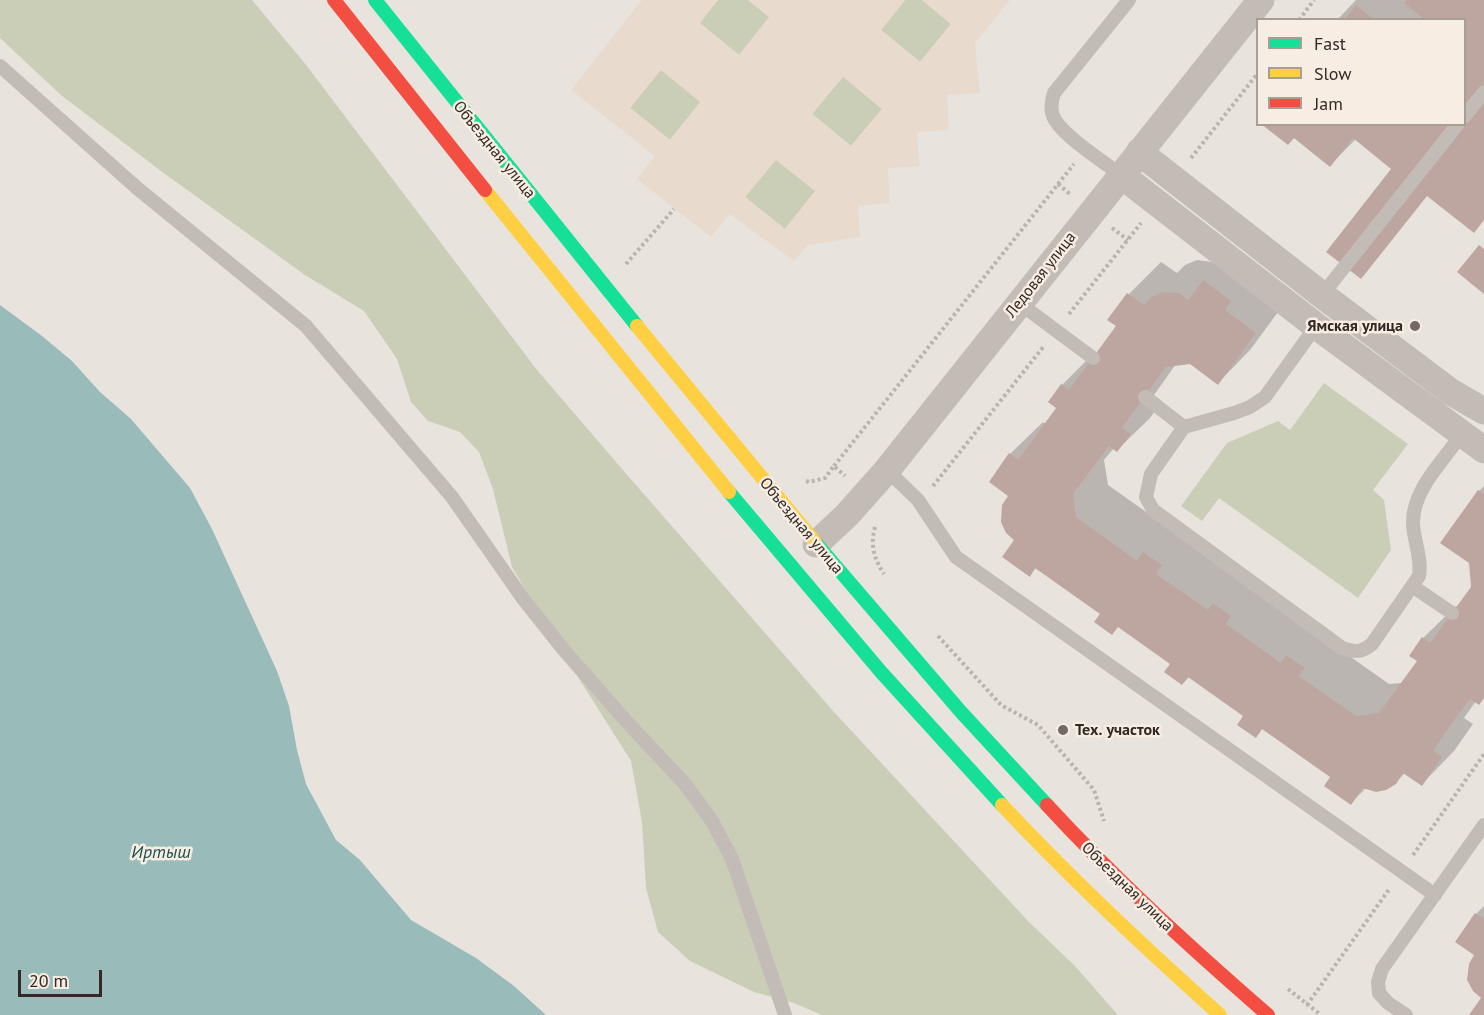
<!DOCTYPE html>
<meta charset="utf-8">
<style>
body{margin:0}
#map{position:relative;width:1484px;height:1015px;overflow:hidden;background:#e9e3dd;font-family:"PT Sans",sans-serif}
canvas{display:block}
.legend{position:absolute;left:1256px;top:18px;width:210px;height:108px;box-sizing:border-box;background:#f7ede2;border:2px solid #a89e96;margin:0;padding:8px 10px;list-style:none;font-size:18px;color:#322825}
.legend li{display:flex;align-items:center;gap:12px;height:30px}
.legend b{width:30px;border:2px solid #a89e96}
.scale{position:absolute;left:18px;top:970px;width:84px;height:27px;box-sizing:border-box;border:3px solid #322825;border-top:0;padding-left:8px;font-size:18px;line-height:21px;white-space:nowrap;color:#322825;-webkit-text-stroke:4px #f7ede2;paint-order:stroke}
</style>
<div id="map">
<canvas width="1484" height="1015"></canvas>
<ul class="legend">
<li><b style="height:8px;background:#16e098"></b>Fast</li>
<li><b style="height:8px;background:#ffcf43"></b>Slow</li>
<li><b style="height:8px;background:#f24e42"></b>Jam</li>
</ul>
<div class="scale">20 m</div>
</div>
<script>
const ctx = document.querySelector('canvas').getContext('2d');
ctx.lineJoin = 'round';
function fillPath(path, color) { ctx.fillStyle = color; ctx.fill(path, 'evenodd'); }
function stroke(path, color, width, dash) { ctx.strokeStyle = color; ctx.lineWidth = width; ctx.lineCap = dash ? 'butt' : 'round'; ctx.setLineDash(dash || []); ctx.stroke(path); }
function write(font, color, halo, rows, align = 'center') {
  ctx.font = font + ' "PT Sans",sans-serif'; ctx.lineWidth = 5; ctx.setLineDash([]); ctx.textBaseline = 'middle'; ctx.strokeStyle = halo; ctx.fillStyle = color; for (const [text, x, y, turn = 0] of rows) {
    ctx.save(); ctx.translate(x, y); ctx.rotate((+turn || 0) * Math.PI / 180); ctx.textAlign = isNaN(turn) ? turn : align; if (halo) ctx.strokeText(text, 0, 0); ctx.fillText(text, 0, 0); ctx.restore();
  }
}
fillPath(new Path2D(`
 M0 0H252L307 66 537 370 629 477 834 712 1029 922 1075 966 1118 1015H822L794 1003 754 992 690 961 658 932 646 888 642 822 631 761 566 658 512 567 493 489 479 452 460 432 428 421 411 402 397 359 364 311 305 275 165 174 62 96 0 38Z
 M718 0H748L770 17 739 55 699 23Z
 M905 0H922L951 24 920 62 881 30Z
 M661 69 701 102 670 140 630 108Z
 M843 76 882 109 851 146 812 114Z
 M776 159 816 191 785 229 745 197Z
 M1324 383 1408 444 1373 490 1384 500 1391 550 1358 598 1219 498 1202 521 1181 506 1227 443 1278 421 1290 430Z`), '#cbceb7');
fillPath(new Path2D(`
 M642 0H718L700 23 739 55 769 17 748 0H905L881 30 920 62 951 24 922 0H1010L975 43 980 93 947 95 949 130 917 132 919 166 888 168 890 203 858 206 860 237 808 245 794 261 730 214 711 237 637 179 655 156 571 90ZM661 70 700 102 670 140 630 108ZM843 77 882 109 851 146 812 114ZM776 160 815 191 785 229 745 197Z`), '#e8dacc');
fillPath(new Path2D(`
 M0 305 42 336 72 361 100 392 131 419 190 488 212 529 277 671 289 706 297 750 306 784 336 840 360 860 411 920 476 958 514 986 546 1015H0Z`), '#99bbb9');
fillPath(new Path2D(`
 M1356 0H1484V220L1356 139 1330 165 1294 137 1264 124H1464V20H1337Z
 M1197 260 1212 262 1287 300 1250 350 1218 383 1190 362 1176 364 1154 395 1162 401 1150 418 1117 450 1114 448 1104 460 1108 485 1313 630 1320 623 1336 635 1331 643 1389 684 1403 683 1419 661 1411 655 1423 638 1456 606 1458 607 1472 587 1479 491 1484 486V697L1476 701 1464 718 1473 724 1454 751 1422 784 1406 772 1395 783 1367 787 1351 803 1332 777 1263 728 1256 736 1245 716 1190 676 1182 684 1172 663 1119 626 1112 633 1102 613 1037 567 1029 575 1016 540 1010 496 991 482 1010 454 1043 422 1046 424 1058 408 1050 402 1062 385 1095 352 1097 354 1118 326 1110 320 1129 294 1161 262 1177 273 1185 265Z
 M1484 906V1015H1472L1483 998 1477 955 1476 914Z`), '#0003');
fillPath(new Path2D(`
 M1407 0H1484V220L1474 233 1427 196 1361 279 1326 252 1391 169 1353 138 1330 167 1294 138 1288 145 1261 124H1464V20H1425L1404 3Z
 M1356 5 1375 20H1344Z
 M1479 245 1484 249V294L1457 272Z
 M1203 280 1231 301 1225 310 1256 333 1218 385 1190 364 1166 367 1122 428 1131 434 1117 452 1109 446 1073 494 1076 517 1137 561 1143 552 1162 565 1156 574 1208 610 1213 603 1231 616 1226 624 1281 663 1286 655 1305 668 1299 676 1356 716 1379 713 1417 661 1409 656 1422 637 1430 643 1471 587 1469 563 1440 543 1478 490 1484 494V698L1479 705 1470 699 1452 723 1433 751 1442 757 1422 786 1403 773 1396 784 1386 790 1376 792 1363 788 1351 805 1324 786 1330 777 1262 729 1256 738 1237 725 1243 716 1188 677 1182 685 1164 672 1170 664 1118 627 1112 635 1094 622 1100 614 1035 568 1030 577 1002 557 1014 540 1006 533 1001 522 1002 505 1008 496 989 482 1009 453 1018 460 1056 408 1048 402 1061 384 1069 390 1116 326 1107 320 1127 293 1144 305 1151 297 1163 292 1179 293 1188 300Z
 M1475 913 1484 919V1015H1469L1481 998 1473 991 1467 980 1469 964 1474 955 1455 942Z`), '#bca69f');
stroke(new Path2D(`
 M1299 20 1314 0
 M1191 158 1258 73
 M1058 184 1071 195
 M1112 228 1128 240
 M626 264 674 209
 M1069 314 1141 223
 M834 466 1074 164
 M806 481 809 482 825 478 834 466 845 476
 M933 486 1044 346
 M875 527C870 545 874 559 884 574
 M938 636 1001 705 1038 725 1094 790 1104 821
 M1413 855 1484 754
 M1288 989 1321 1015
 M1307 1005 1390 888`), '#bbb3ae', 4, [3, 3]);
stroke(new Path2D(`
 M0 66 137 188 306 326 452 497 524 600 563 649 626 721 685 784 712 821 732 859 785 1015
 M1464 117 1484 92
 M1121 175C1104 162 1066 138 1055 120 1050 112 1051 102 1054 93L1129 0
 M1322 295 1458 124
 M1019 303 1093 358
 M1316 326 1265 397 1250 407 1234 413 1184 427 1151 474 1146 497 1153 510 1342 648C1355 652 1361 653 1372 644L1419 576C1422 558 1414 542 1413 524 1412 490 1443 461 1462 434
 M1145 397 1184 427
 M887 470 918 500 956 557 1435 895
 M1412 586 1452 613
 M1406 1015 1388 1003 1379 993 1378 982 1382 969 1484 825`), '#c2bbb6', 14);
stroke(new Path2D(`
 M1139 152 1322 295 1451 392 1484 411
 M1121 175 1316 326 1484 450
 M816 544 847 515 887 470 1261 0`), '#c2bbb6', 27);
stroke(new Path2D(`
 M375 0 637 326
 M729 492 881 672 1002 805
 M815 542 961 712 1047 805`), '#16e098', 14);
stroke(new Path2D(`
 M485 190 729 492
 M637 326 815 542
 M1002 805C1071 879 1145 948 1220 1015`), '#ffcf43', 14);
stroke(new Path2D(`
 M334 0 485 190
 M1047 805C1116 880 1191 948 1268 1015`), '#f24e42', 14);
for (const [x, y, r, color] of [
 [1415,326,6,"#726965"],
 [1063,730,6,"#726965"]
]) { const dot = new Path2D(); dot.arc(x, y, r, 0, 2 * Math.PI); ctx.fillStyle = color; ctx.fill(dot); stroke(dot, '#f7ede2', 2); }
write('16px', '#322825', '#f7ede2', [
 ["Объездная улица",494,150,51],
 ["Ледовая улица",1041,275,-52],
 ["Объездная улица",801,526,50],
 ["Объездная улица",1127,887,44]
]);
write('bold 16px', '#322825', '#f7ede2', [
 ["Ямская улица",1403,326],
 ["Тех. участок",1075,730,"left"]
], 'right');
write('italic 18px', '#1d5051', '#f7ede2', [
 ["Иртыш",161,853]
]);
</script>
